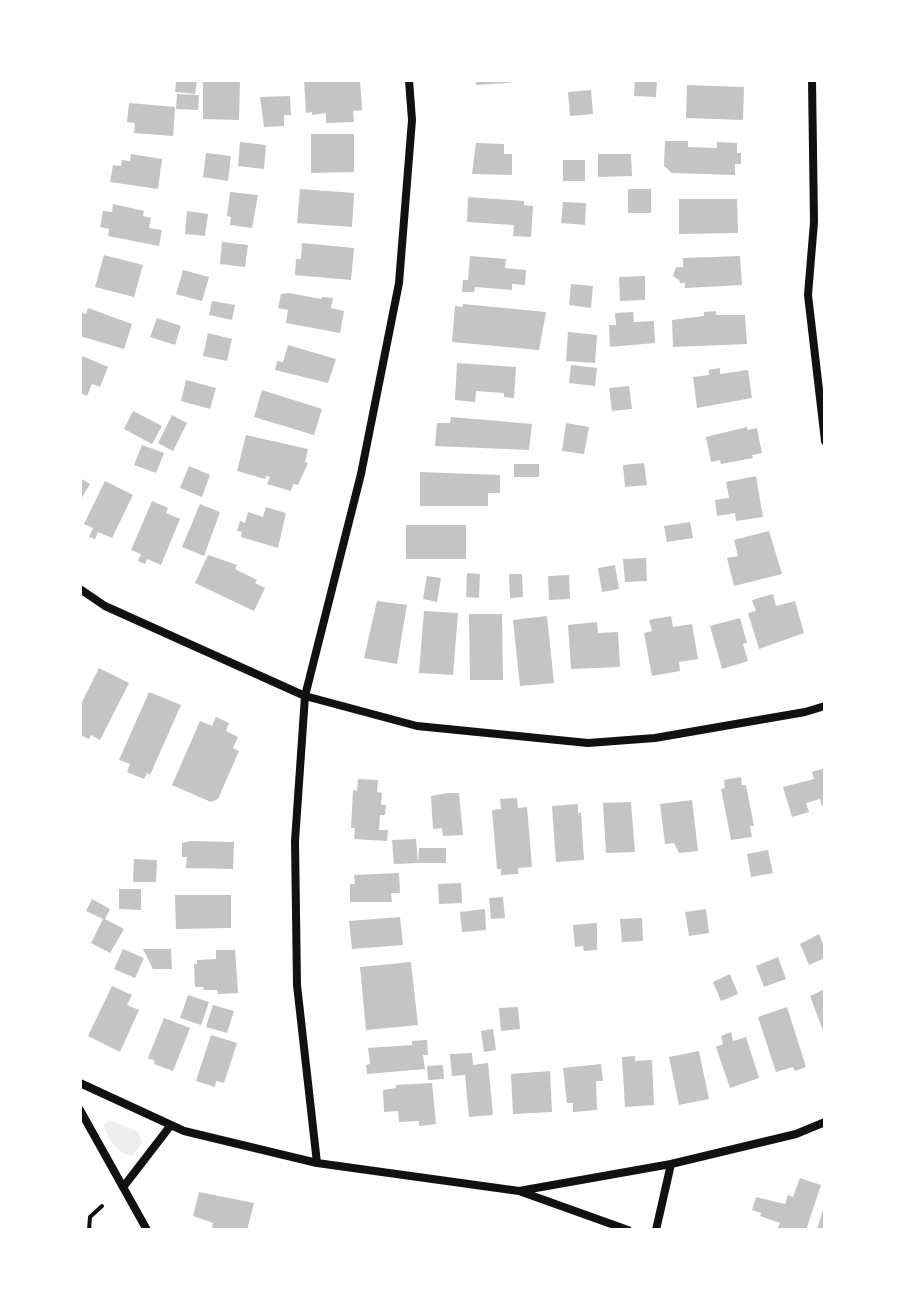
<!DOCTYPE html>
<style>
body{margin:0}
#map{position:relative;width:905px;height:1310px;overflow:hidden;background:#fff;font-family:"Titillium Web",sans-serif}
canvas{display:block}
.frame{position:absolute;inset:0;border:82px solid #fff;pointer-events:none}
</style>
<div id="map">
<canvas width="905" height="1310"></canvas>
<div class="frame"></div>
</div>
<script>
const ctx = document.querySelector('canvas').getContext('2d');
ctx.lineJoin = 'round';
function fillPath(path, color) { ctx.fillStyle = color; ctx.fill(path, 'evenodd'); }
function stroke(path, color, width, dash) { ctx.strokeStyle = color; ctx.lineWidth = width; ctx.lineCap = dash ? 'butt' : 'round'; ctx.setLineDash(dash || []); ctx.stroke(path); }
fillPath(new Path2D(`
 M110 1120 138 1132 142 1143 133 1156C116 1153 109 1140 103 1125Z`), '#eee');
fillPath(new Path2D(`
 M176 80H197L195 94 175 92Z
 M203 80H240L239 120 203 119Z
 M304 80H360L362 110 353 111 354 122 326 123V113L312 115V112L306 113Z
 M476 80H509V83L476 85Z
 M635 80H657L656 97 634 96Z
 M687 85 744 87 743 120 686 118Z
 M591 90 593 114 570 116 568 92Z
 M177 94 199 95 198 110 176 109Z
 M290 96 291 115H284V126L264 127 260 97Z
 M129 103 175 107 173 136 134 133 135 123 127 122Z
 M311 134H354V172L311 173Z
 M665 141H688V147L717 148V142L737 143V153H741V164H735V175L672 173 664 166Z
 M240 142 266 145 264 169 238 166Z
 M476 143 504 144V154H512V175L472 174Z
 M206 153 231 156 228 181 203 177Z
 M131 154 162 159 158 189 110 182 113 165 121 166 122 160 130 161Z
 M598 154H631L632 176 598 177Z
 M563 160H585V181H563Z
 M300 189 354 193 352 227 297 223Z
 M628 189H651V213H628Z
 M230 192 258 195 252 228 230 225 231 217 227 216Z
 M468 197 524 201V205L533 206 531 237 513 236 514 225 467 222Z
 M679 199H737L738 233 679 234Z
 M563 202 586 203 585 225 561 223Z
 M113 204 144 211 143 216 151 218 149 228 162 230 159 246 108 236 109 229 100 227 103 211 112 212Z
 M187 211 208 214 205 236 185 234Z
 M222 242 248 245 245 267 220 264Z
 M302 243 354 248 351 280 295 275 296 259H301Z
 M104 255 143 265 134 297 95 287Z
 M470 256 506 259 505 268 526 270 525 285 512 284V290L475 287 474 292H462L463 280H468Z
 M740 256 742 285 685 288V283H680L679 280 673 276 676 267H683V258Z
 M183 270 209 277 202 301 176 294Z
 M645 276V300L620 301 619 277Z
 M571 284 593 286 591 308 569 305Z
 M289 293 321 299 322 297 333 298 331 308 344 311 340 333 286 323 288 310 278 308 281 294Z
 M212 301 235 305 232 320 209 315Z
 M463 304 546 312 539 350 452 342 455 306 462 307Z
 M88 308 132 324 124 349 80 336V312L86 314Z
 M716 311V315H745L747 344 673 347 672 320 704 316V312Z
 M633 312 634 322 654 321 655 343 610 347 609 325H616L615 313Z
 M157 318 181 326 175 345 150 337Z
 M568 332 597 335 595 363 566 361Z
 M208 333 232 339 227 361 203 356Z
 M288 345 336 359 328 383 275 370 277 361 283 362Z
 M80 355 108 367 100 387 92 384 87 396 80 393Z
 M457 363 516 367 514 398 504 397V393L476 391 475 402 455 400Z
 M571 365 597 368 595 386 569 383Z
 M720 368V374L748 370 752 398 697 408 693 377 709 375V370Z
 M186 380 216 388 210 409 181 401Z
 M629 386 632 409 612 411 609 388Z
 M262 390 322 409 314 435 254 417Z
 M133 411 162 426 152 444 124 429Z
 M172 415 187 423 173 451 158 443Z
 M451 417 532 424 529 450 435 446 437 423H450Z
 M566 423 589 427 584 454 562 451Z
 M747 427 748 430 757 428 762 453 752 455 753 458 721 464 720 460 711 462 706 437Z
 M246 435 308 449 305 462 308 463 298 485 293 484 291 491 267 484 270 477 266 476 265 479 237 471Z
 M142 445 164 453 156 473 134 465Z
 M644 463 647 485 625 487 623 465Z
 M514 464H539V477H514Z
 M189 466 210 475 202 497 180 488Z
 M420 472 500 475V493H488V506H420Z
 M756 476 763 517 736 521 735 513 717 516 715 500 729 498 726 482Z
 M80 478 90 484 80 501Z
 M105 481 133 495 112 538 98 532 95 539 89 537 93 528 84 524Z
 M152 501 168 508 166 513 180 519 161 565 147 559 145 564 138 561 141 554 131 550Z
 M200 504 220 512 204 556 182 547Z
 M266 507 286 513 278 548 241 537 242 532 237 531 240 521 245 523 248 512 263 517Z
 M690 522 693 538 667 542 664 526Z
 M406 525H466V559H406Z
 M769 531 782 574 734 586 727 558 738 556 734 540Z
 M208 555 237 565 235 569 257 580 255 583 265 588 254 611 195 583Z
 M646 558 647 581 625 582 623 559Z
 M615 565 619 589 602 592 598 568Z
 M467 573 480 574 479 598 466 597Z
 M509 574H522L523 597 510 598Z
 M569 575 570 599 549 600 548 576Z
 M427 576 441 578 437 602 423 599Z
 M773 594 776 606 795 601 804 633 759 649 748 613 756 611 752 600Z
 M377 601 407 605 397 664 364 658Z
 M424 611 458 613 453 675 419 673Z
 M469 614H502L503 680H470Z
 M547 616 554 683 520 686 513 620Z
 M671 616 673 627 692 624 698 659 679 662 680 671 652 676 644 633 652 631 649 620Z
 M740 618 747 643 743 644 748 661 722 669 710 626Z
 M597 622 598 633 618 632 620 667 571 669 568 625Z
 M99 668 129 683 100 740 91 735 89 739 80 735V706Z
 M149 692 181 705 150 775 147 773 144 779 127 772 130 764 119 760Z
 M216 717 229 723 226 731 238 737 233 748 239 751 218 799 211 802 172 785 200 721 212 726Z
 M825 768V805L822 806 820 799 806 803 809 812 792 817 783 787 814 779 812 772Z
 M741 777 742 785H746L754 826H750L752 837 731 840 721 789 725 788 724 780Z
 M358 779 378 780 377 792 382 793 381 805H386L385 815H380L379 830H388L387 841 354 839 355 828H351L353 790 357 791Z
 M448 793H459L463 835 443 836 442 828 433 829 431 796Z
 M517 798 518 808 527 807 532 867 518 868V874L501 875V869H497L492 810 501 809 500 799Z
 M692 800 698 851 679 853 674 843 665 844 660 804Z
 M631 802 635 852 606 853 603 803Z
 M578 804V813H581L584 860 556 862 552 806Z
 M416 839 418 863 394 864 392 840Z
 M190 841 234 842 233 869 186 868 187 857H182V843Z
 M419 848H446V863H418Z
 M768 850 773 873 751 877 747 854Z
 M134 859 157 860 156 882H133Z
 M399 873 400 893H391L392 902H350V884H355L354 875Z
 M461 883 462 903 439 904 438 884Z
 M119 889H141V910L119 909Z
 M175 895H231V928L176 929Z
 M503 897 505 918 491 919 489 898Z
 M92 899 110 909 105 919 124 929 110 953 91 943 103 919 86 911Z
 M485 909 486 930 462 932 460 912Z
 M706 909 709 933 689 936 685 912Z
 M400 917 403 945 352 949 349 921Z
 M642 918 643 941 622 942 620 919Z
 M597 923V950L584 951 583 946 575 947 573 925Z
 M819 934 825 949V958L809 965 800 944Z
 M123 949 144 958 135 978 114 969Z
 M143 949H171L172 969H153Z
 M216 950H235L238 993 218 994 217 990H204L203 987H195L194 964H197V960L216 959Z
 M778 957 786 979 764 987 756 966Z
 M411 962 418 1025 366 1030 360 967Z
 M730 974 738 994 721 1001 713 982Z
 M112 986 132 995 127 1005 139 1010 120 1052 88 1036Z
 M825 989V1036L810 996Z
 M188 995 209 1002 201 1025 180 1018Z
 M213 1005 234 1011 227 1033 206 1027Z
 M518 1007 520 1029 501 1031 499 1008Z
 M787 1007 806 1067 795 1071 793 1067 776 1072 758 1017Z
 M164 1018 190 1028 173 1071 154 1064 155 1061 148 1058Z
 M493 1029 496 1050 484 1052 481 1031Z
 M731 1032 733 1041 746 1037 759 1078 730 1088 716 1047 723 1044 721 1036Z
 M211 1035 237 1043 224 1083 216 1081 215 1087 196 1081Z
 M427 1040 428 1055H423L425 1069 367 1074 366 1065 370 1064 368 1048 412 1045V1041Z
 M699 1051 709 1099 679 1105 669 1057Z
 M472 1053 473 1065 488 1063 493 1115 469 1117 465 1075 452 1076 450 1054Z
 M635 1056V1061L652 1060 654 1105 625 1107 622 1057Z
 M601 1064 603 1081H596L597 1110 573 1112V1103H567L563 1068Z
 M443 1065 444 1079 428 1080 427 1066Z
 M550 1071 552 1112 513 1114 511 1074Z
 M432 1083 436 1124 419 1126V1121L399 1122 398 1111 384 1112 383 1090 396 1088V1085Z
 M800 1178 821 1185 806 1230H777L780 1223 760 1216 761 1213 752 1210 756 1197 785 1204 788 1195 793 1197Z
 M199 1192 254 1203 247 1230H211L213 1223 193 1216Z
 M824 1206 825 1230H817Z`), '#c4c4c4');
stroke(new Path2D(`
 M89 1230 90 1217 102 1206`), '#111', 4);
stroke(new Path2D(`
 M812 80 814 222 808 295 825 441
 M80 589 105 606 305 696 417 726 588 743 655 738 805 712 825 706
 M80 1083 184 1131 317 1163 519 1191 628 1230
 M80 1110 147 1230
 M317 1163 297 985 295 841 305 696 361 474 399 283 412 120 409 80
 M124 1186 171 1125
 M519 1191 671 1164 796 1134 825 1122
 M656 1230 671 1164`), '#111', 8);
</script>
